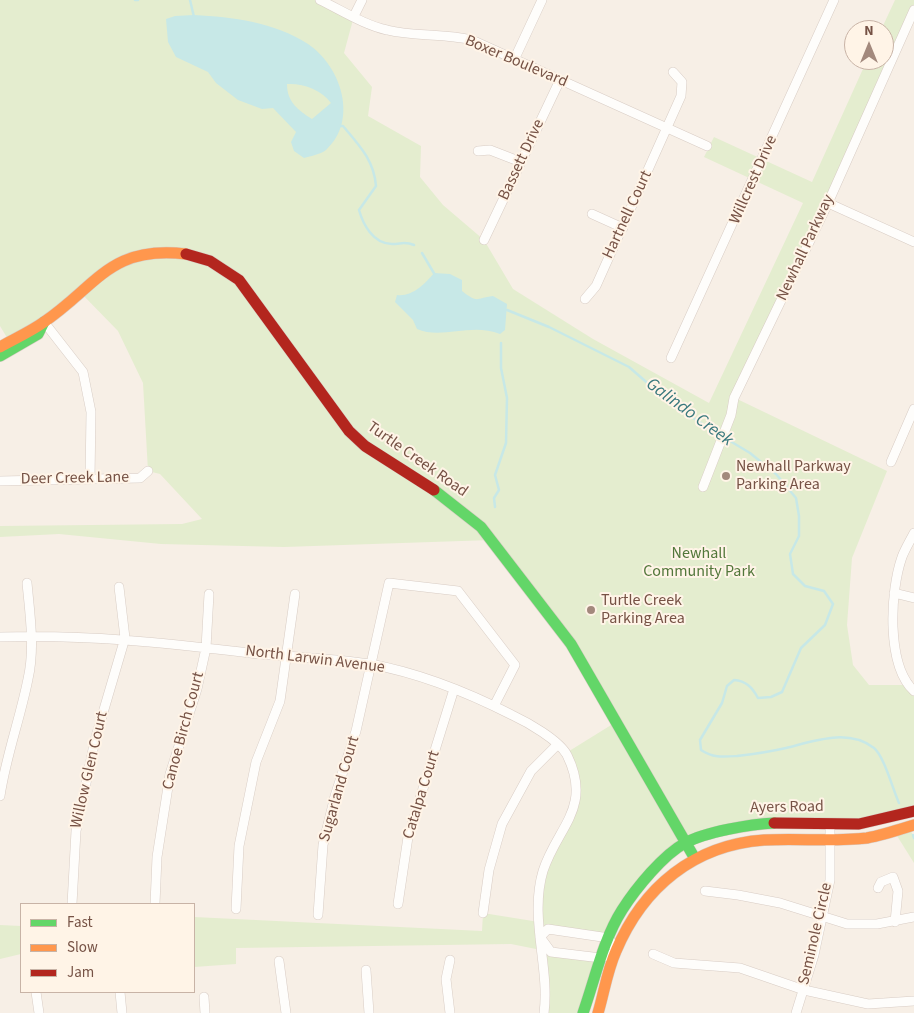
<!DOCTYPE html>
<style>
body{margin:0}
#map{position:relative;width:914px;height:1013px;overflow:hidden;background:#f7efe6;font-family:"Source Sans 3",sans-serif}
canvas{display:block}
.legend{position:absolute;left:20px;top:903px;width:175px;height:90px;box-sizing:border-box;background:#fff4e7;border:1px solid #c8b3a6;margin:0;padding:6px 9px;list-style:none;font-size:15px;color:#765245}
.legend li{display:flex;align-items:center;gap:10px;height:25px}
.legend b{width:25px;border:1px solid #c8b3a6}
.north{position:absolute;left:844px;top:20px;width:50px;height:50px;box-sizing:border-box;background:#fff4e7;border:1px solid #c8b3a6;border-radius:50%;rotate:0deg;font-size:14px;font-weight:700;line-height:20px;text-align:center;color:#765245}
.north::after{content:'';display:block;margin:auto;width:18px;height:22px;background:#a3897d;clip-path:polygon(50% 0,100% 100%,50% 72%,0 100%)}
</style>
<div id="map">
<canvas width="914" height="1013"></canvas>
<ul class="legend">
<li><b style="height:6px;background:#63d668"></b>Fast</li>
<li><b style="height:6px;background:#ff974d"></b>Slow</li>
<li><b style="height:6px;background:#b3261e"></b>Jam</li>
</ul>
<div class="north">N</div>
</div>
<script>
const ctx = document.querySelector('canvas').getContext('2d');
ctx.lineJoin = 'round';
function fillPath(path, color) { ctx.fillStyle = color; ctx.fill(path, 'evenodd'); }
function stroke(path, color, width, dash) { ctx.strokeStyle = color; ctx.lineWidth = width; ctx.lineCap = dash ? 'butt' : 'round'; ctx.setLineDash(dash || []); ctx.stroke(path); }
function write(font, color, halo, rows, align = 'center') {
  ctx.font = font + ' "Source Sans 3",sans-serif'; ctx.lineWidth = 4; ctx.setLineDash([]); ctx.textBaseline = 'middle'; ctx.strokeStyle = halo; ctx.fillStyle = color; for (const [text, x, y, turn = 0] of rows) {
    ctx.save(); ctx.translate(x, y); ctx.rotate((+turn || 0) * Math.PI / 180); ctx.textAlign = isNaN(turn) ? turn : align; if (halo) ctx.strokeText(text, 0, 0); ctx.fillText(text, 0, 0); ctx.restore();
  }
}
fillPath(new Path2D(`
 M0 0H320L354 16 344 53 372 87 368 116 421 146 420 177 443 205 484 240 513 289 593 339 709 403 803 203 704 157 714 137 812 182 867 60H884V30H881L895 0H914V10L735 398 887 471 852 558 847 625 853 665 869 685H908L914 691V811L829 824 717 832 657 866 609 938 548 929 540 937 551 952 601 958 583 1013H544L541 950 511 944 236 948V964L194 967V917L482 931 483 913 539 922V894L576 792 566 753 616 722 595 684 491 540 284 547 161 544 59 534 0 537V526L182 524 202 519 160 474 148 471 143 383 118 331 79 291 9 341 0 326Z
 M909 826 914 838V863L894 831Z
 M0 925 21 926V954L0 959Z`), '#e4edcf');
fillPath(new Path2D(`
 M194 15C233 17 274 22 308 44 341 66 359 120 326 150 321 154 311 156 304 158L294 151 291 142 296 132 273 108 262 109 238 100 216 83 208 72 176 57 168 42 166 19 175 16ZM287 84C303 83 322 90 331 103L312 119C298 110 287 102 287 84Z
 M434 273 450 274 462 280V291C479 304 475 298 493 296L507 304 505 330 500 334C471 322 442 340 417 329L413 320 395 302 397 295C412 297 425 284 434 273Z`), '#c7e8e7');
stroke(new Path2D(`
 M135 0H138
 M190 0 194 17
 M340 126H343C359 145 374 160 376 186L359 210C363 224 373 244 392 244 401 244 405 241 414 245
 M422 253 435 275
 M507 310 549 327 629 367 667 400 720 436
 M725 438 750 453 776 474 796 498 799 516V536L790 554 793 574 805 586 824 591 833 604 825 625 801 648 782 692 771 697 758 698C752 687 746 681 734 680L727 686 722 703 700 740 701 750C713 758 722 757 737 756 754 754 769 752 786 748 814 741 848 728 874 748 884 756 893 790 899 803
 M495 507 494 498 499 490 495 475 506 443 507 398 501 368V343
 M913 835 914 838`), '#c7e8e7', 2.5);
const street = new Path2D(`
 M320 0C341 10 364 25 387 30 415 37 443 33 472 40L707 146
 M354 16 362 0
 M514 60 542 0
 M478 151 490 150 521 162
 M828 203 914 242
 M592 214 623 228
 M484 240 560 80
 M585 299 596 286 681 96 682 82 673 72
 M44 322 83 372 91 412 90 479
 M671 358 834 0
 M891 462 914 409
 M0 481 140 478 148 471
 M703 487 731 415 734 398 828 203 914 10
 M914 533C910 541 905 549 902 557 890 591 886 665 914 691
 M894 593 914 598
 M0 637C86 634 165 643 250 653 289 657 330 658 370 664 419 673 467 692 512 715 527 722 559 740 567 755 593 808 557 827 543 871 529 918 550 967 544 1013
 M0 796C6 756 20 719 28 679 35 648 30 615 27 583
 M878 888 881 882 893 877 898 891 895 922
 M705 891 738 895 780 903 847 924H877L914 917
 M72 904 76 831 95 740 125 638 119 587
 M155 904 157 857 170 774 197 689 206 648 209 594
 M398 904 408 837 454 689
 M236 909 239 846 256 762 280 701 295 594
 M483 913 489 870 502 824 531 771 557 745
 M318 915 323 845 335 796 356 731 389 583 458 591 515 665 494 706
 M548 929 609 938 616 952 601 958 551 952 540 937Z
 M653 954 674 963 740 968 804 990 868 1004 914 1001
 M279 961 286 1013
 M366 970 369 1013
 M36 992 39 1013
 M120 992 122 1013
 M204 997 205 1013
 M450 1013 446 979 450 960
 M796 1013 814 955 830 880V824`);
const fast = new Path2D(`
 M0 356 38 334 44 322
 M434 490 481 527 571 644 694 857
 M583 1013C595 979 603 940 622 910 636 888 663 855 685 843 705 832 751 824 774 823`);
const slow = new Path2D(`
 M0 347C14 339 30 332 44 322 98 285 110 245 186 254
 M598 1013C604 993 607 971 616 951 643 887 694 845 764 840 798 838 833 842 867 838 883 835 898 830 914 825`);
const jam = new Path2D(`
 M186 254 210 261 239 280 349 431 365 446 434 490
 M774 823 859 824 914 811`);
stroke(street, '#d8ccc4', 10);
stroke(fast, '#d7cac3', 12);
stroke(slow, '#d7cac3', 12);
stroke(jam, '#d7cac3', 12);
stroke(street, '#fefdfb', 9);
stroke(fast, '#63d668', 11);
stroke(slow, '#ff974d', 11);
stroke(jam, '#b3261e', 11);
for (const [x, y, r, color] of [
 [726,476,5,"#a3897d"],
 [591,610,5,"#a3897d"]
]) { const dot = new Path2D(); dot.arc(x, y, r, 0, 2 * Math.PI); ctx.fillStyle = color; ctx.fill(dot); stroke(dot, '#fff4e7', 2); }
write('16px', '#765245', '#fff4e7', [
 ["Boxer Boulevard",516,62,23],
 ["Bassett Drive",522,160,-65],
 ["Willcrest Drive",754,180,-66],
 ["Hartnell Court",628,215,-65],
 ["Newhall Parkway",806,248,-65],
 ["Turtle Creek Road",417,460,35],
 ["Deer Creek Lane",75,479,-1],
 ["North Larwin Avenue",315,660,7],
 ["Canoe Birch Court",184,731,-75],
 ["Willow Glen Court",90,770,-77],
 ["Sugarland Court",340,789,-74],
 ["Catalpa Court",422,795,-73],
 ["Ayers Road",787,808,-1],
 ["Seminole Circle",816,934,-77]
]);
write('16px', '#765245', '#fff4e7', [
 ["Newhall Parkway",736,467],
 ["Parking Area",736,485],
 ["Turtle Creek",601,601],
 ["Parking Area",601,619]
], 'left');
write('16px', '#52773a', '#fff4e7', [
 ["Newhall",699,554],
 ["Community Park",699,572]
]);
write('italic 18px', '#38787d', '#fff4e7', [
 ["Galindo Creek",689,413,36]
]);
</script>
